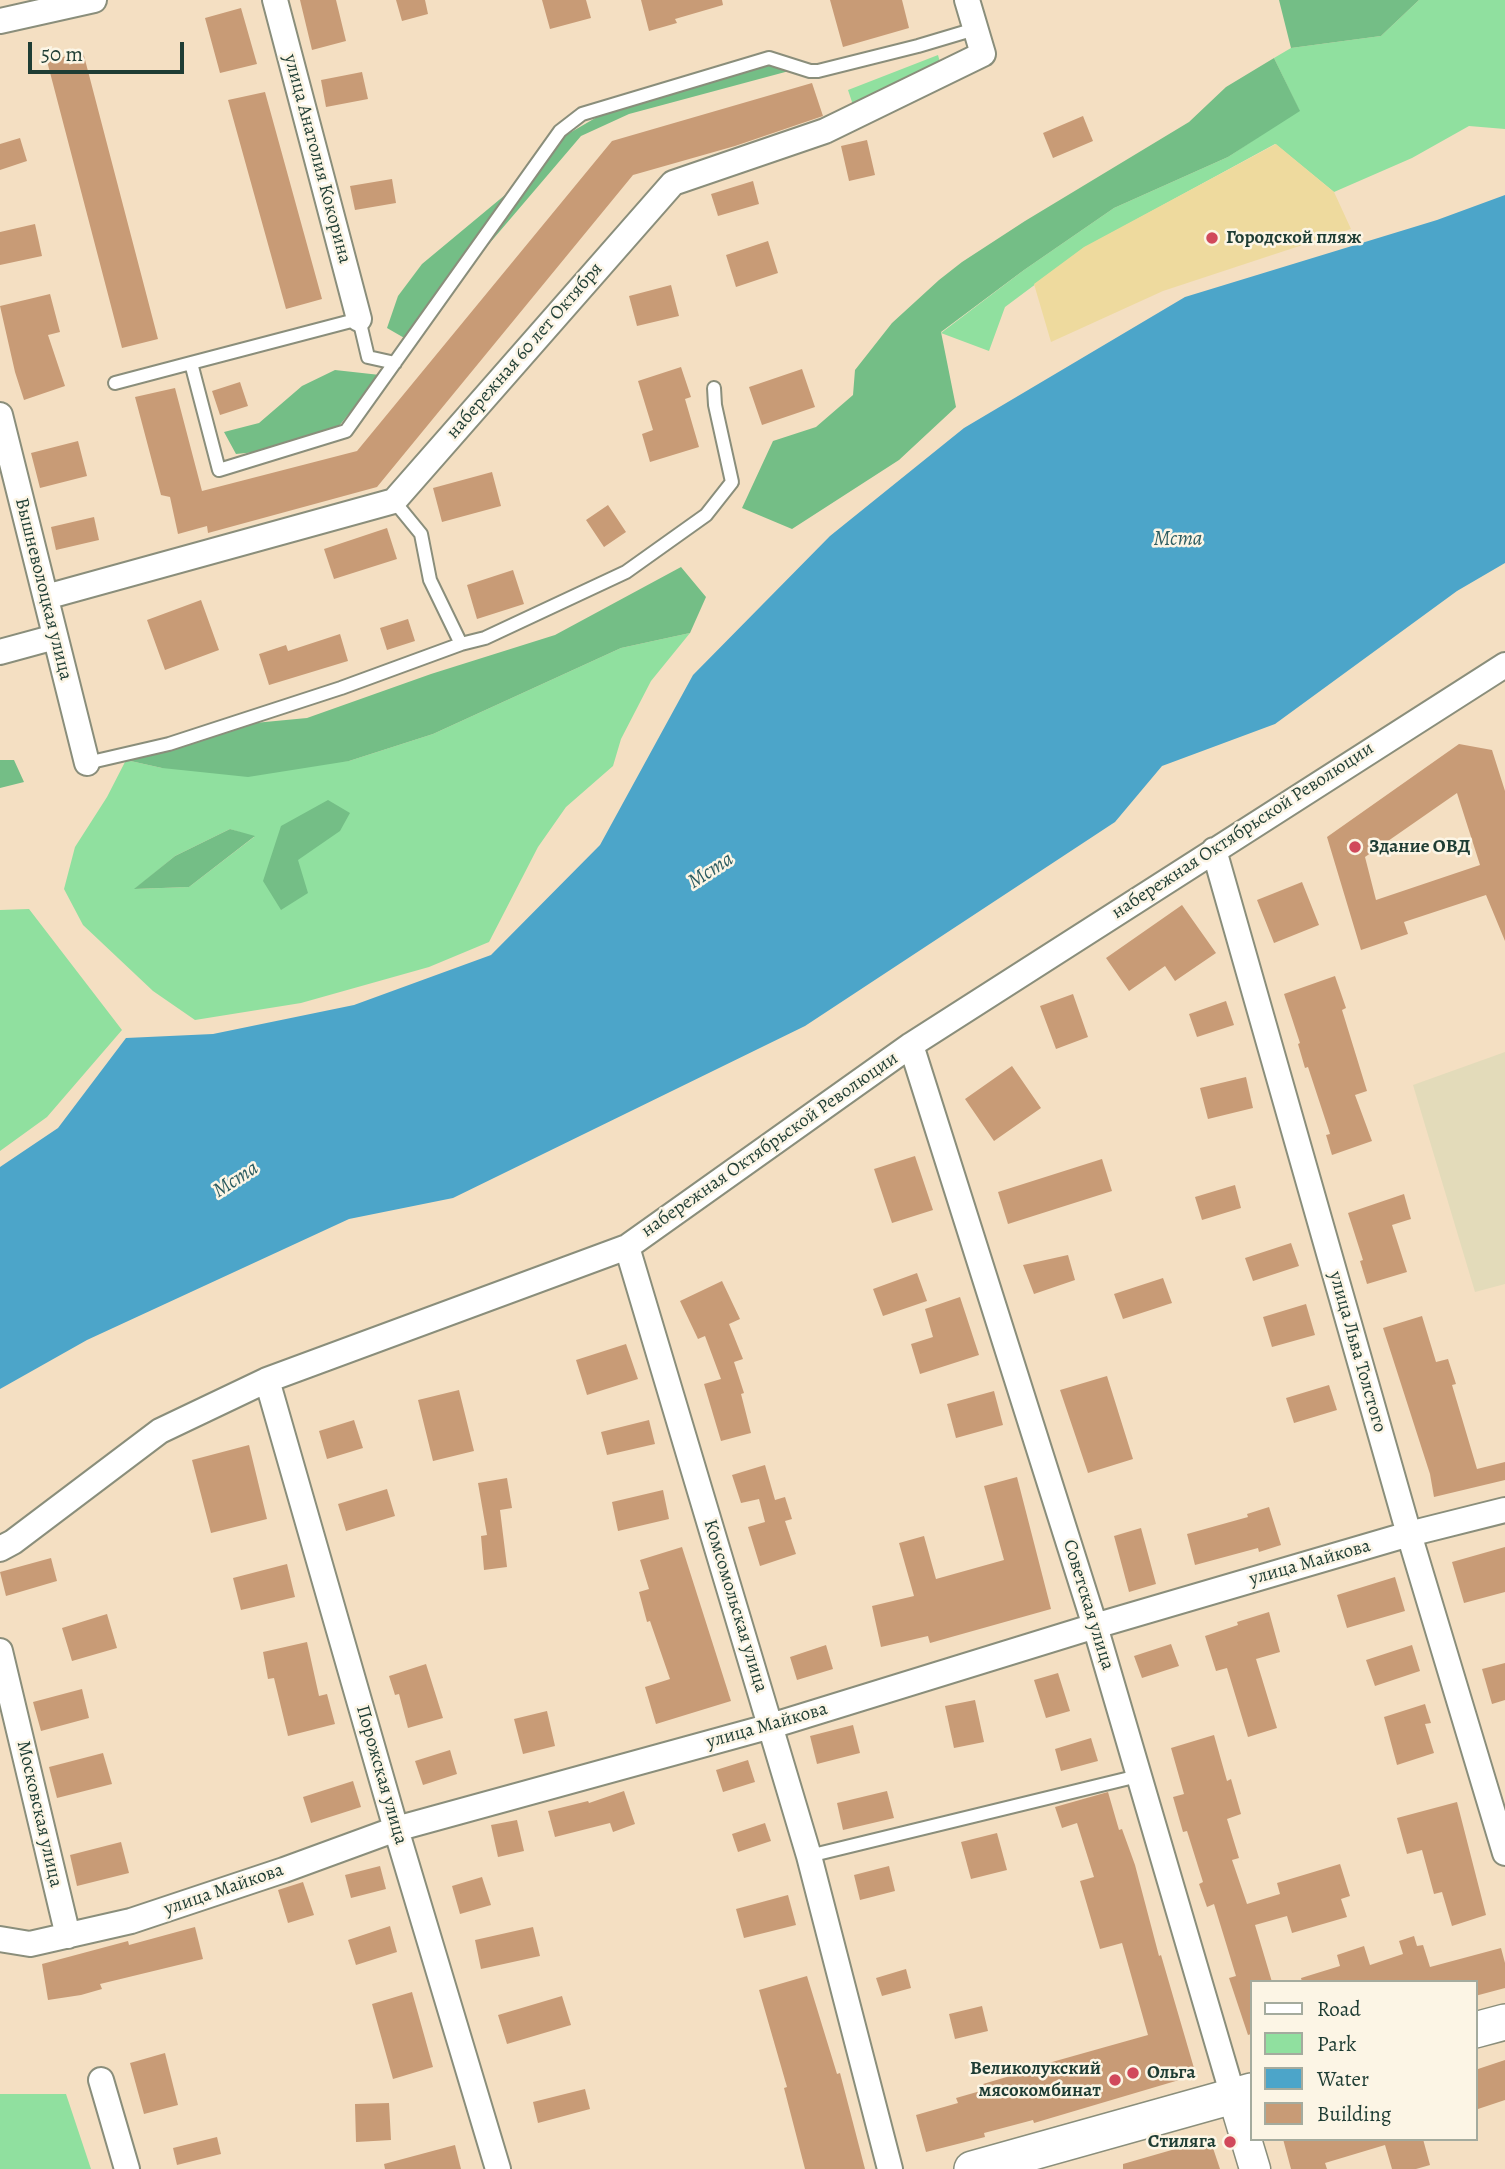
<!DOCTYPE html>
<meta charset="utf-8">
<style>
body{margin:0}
#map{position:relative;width:1505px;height:2169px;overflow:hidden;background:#f4dfc2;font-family:Alegreya,serif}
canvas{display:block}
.legend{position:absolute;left:1250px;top:1980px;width:228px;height:161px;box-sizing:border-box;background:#fcf5e5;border:2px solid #a4ab9e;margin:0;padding:9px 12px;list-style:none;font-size:21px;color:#1f3d34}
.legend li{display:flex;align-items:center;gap:14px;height:35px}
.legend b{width:35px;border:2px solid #a4ab9e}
.scale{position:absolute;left:28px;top:42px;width:156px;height:32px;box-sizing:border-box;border:4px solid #1f3d34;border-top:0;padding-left:9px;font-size:21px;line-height:24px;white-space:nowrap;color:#1f3d34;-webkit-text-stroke:5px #fcf5e5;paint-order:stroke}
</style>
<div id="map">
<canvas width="1505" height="2169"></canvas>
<ul class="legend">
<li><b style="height:9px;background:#fff"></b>Road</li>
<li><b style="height:19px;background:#90e09f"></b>Park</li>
<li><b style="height:19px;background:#4ca5c9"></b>Water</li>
<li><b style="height:19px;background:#c89b76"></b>Building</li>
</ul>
<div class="scale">50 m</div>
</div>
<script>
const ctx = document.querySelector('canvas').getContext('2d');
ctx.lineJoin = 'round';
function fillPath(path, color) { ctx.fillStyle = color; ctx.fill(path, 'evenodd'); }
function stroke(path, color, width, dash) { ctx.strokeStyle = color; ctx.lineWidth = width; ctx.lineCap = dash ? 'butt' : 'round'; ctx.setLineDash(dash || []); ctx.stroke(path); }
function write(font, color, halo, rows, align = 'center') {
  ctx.font = font + ' Alegreya,serif'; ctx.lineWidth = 5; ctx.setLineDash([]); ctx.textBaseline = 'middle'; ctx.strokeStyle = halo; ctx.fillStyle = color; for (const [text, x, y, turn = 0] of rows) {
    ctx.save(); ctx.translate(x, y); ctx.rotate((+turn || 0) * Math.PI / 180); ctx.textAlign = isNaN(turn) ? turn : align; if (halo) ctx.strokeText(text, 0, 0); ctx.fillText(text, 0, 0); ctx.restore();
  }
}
fillPath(new Path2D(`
 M1505 1052V1284L1475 1292 1413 1085Z`), '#e3dbba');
fillPath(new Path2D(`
 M1419 0H1505V129L1469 126 1412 158 1334 192 1275 144 1084 248 1005 307 989 351 941 333 1024 270 1114 208 1228 157 1299 110 1274 58 1291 48 1381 36Z
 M938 55 941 66 853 105 848 90Z
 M690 633 651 681 621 739 613 766 566 807 538 847 489 942 429 967 301 1003 195 1020 153 991 83 925 64 889 75 847 107 797 126 760 162 768 349 761 433 734 621 648ZM230 829 254 837 189 887 135 889 175 856Z
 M29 909 122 1030 47 1117 0 1151V910Z
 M0 2094H66L91 2169H0Z`), '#90e09f');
fillPath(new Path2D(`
 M1279 0H1419L1381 36 1291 48Z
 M1274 58 1300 111 1228 157 1114 208 1024 270 941 332 956 407 899 460 792 529 742 508 773 441 816 427 853 395 855 370 892 323 939 280 962 262 1025 221 1189 122 1226 87Z
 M788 60 789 71 629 114 581 136 471 265 437 316 413 343 387 328 398 296 422 264 517 185 549 145 621 103Z
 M335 370 380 375 339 426 266 451 236 454 224 432 259 423 302 386Z
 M681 567 706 597 690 633 621 648 433 734 349 761 248 777 162 768 126 760 202 728 307 718 431 674 555 635Z
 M0 760H14L24 782 0 788Z
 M328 800 350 813 340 831 298 860 308 893 281 910 263 881 281 826Z
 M230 829 255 836 189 887 134 889 175 856Z`), '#74be86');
fillPath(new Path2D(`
 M1276 144 1334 192 1351 229 1163 291 1051 342 1034 284 1084 247Z`), '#eeda9e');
fillPath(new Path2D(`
 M1505 195V563L1457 591 1275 724 1162 766 1115 822 805 1026 453 1198 349 1219 87 1340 0 1389V1167L58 1128 126 1038 213 1034 354 1005 491 955 600 845 693 675 830 536 964 428 1185 297 1437 220Z`), '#4ca5c9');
fillPath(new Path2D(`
 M300 0H336L346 41 312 50Z
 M396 0H425L428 14 402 21Z
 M542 0H586L591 18 550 29Z
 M641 0H722L723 5 675 19 677 23 649 31Z
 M830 0H902L909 28 843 47Z
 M241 8 257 64 220 73 205 18Z
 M83 52 158 339 122 348 47 61Z
 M362 72 368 99 326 107 321 80Z
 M812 83 823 116 735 146 633 175 377 487 208 533 207 526 178 534 170 497 161 495 135 397 175 388 202 491 357 451 612 141Z
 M265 92 322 299 286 309 228 100Z
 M1083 116 1093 141 1053 158 1043 133Z
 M20 138 27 161 0 170V144Z
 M867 140 875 175 849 181 841 146Z
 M392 179 396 203 355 210 350 186Z
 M753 181 759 204 718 216 711 194Z
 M35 224 42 256 0 265V232Z
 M768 241 778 273 736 287 726 255Z
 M671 285 679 316 637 326 629 296Z
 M50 294 60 332 48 335 65 386 24 400 15 372 0 306Z
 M681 367 691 397 685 399 699 447 650 462 642 434 653 430 638 381Z
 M802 369 815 407 762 425 749 387Z
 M240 382 248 406 220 415 212 391Z
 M78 441 87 476 40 488 31 453Z
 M492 472 501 506 442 522 433 488Z
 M608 505 626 532 604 547 586 520Z
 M94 517 99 540 56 550 51 527Z
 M387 528 397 559 334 579 324 549Z
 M513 570 524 604 477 619 467 585Z
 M201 600 219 650 165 670 147 620Z
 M408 619 415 641 387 650 380 628Z
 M340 634 348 661 269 685 259 654 286 645 288 651Z
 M1459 744 1492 750 1505 791V941L1486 895 1404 922 1408 934 1361 950 1327 837ZM1457 793 1480 865 1376 900 1365 857Z
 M1302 882 1319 925 1274 943 1257 900Z
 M1182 905 1216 953 1175 981 1165 966 1129 991 1106 958Z
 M1335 976 1346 1008 1342 1010 1367 1091 1355 1095 1372 1141 1332 1155 1326 1135 1330 1134 1308 1067 1305 1068 1298 1044 1300 1043 1284 994Z
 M1073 994 1088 1037 1056 1049 1040 1006Z
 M1226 1001 1234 1025 1197 1037 1189 1014Z
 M1012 1066 1041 1108 994 1141 965 1099Z
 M1246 1077 1253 1108 1208 1119 1200 1088Z
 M915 1156 933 1210 892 1223 874 1169Z
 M1102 1159 1112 1191 1008 1224 998 1192Z
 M1235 1185 1241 1208 1202 1220 1195 1197Z
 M1404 1194 1411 1219 1392 1225 1407 1272 1367 1284 1360 1261 1363 1260 1348 1213Z
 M1291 1243 1299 1266 1253 1281 1245 1258Z
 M1068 1255 1075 1280 1034 1294 1023 1265Z
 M917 1273 927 1301 883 1316 873 1289Z
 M1163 1278 1172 1303 1123 1319 1114 1294Z
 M722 1281 740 1319 729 1324 743 1359 734 1362 744 1393 741 1394 751 1433 721 1441 704 1384 721 1379 705 1336 698 1339 680 1301Z
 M960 1297 979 1355 920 1374 911 1344 933 1337 925 1309Z
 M1306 1304 1315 1335 1272 1347 1263 1317Z
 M1422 1316 1436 1362 1448 1359 1456 1384 1452 1385 1477 1469 1505 1462V1480L1434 1497 1430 1474 1383 1328Z
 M626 1344 638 1379 587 1395 576 1360Z
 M1107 1376 1133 1459 1088 1473 1060 1390Z
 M1329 1385 1337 1410 1294 1423 1286 1398Z
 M459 1390 474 1451 433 1461 418 1400Z
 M994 1391 1003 1425 956 1438 947 1404Z
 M354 1420 363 1448 327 1459 319 1431Z
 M649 1420 655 1444 607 1455 601 1432Z
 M249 1445 267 1519 211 1533 192 1460Z
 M765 1465 775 1500 785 1497 792 1519 785 1521 796 1554 760 1566 748 1527 765 1522 759 1499 741 1503 732 1475Z
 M1017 1477 1051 1609 930 1643 928 1636 881 1647 872 1606 914 1596 899 1543 924 1536 936 1579 1004 1560 984 1486Z
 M507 1478 512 1508 500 1510 507 1567 484 1570 481 1536 487 1535 478 1483Z
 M387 1489 395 1516 346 1531 338 1504Z
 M663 1490 669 1519 618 1531 612 1502Z
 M1269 1507 1281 1545 1259 1552 1258 1548 1195 1565 1187 1534 1248 1517 1247 1514Z
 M1141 1528 1156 1584 1129 1592 1114 1536Z
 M682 1547 731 1701 656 1724 645 1687 670 1679 650 1621 647 1622 639 1592 649 1589 640 1560Z
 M1505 1547V1592L1464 1603 1452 1562Z
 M51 1558 57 1581 6 1596 0 1572Z
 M287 1564 295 1597 241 1610 233 1578Z
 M1395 1577 1405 1611 1347 1628 1337 1595Z
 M1269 1612 1280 1652 1256 1659 1277 1728 1248 1737 1227 1668 1216 1671 1205 1636 1238 1625 1237 1622Z
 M107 1614 117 1648 72 1661 62 1628Z
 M307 1642 319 1696 327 1694 335 1724 288 1736 274 1678 268 1679 263 1652Z
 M1171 1644 1179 1666 1142 1678 1134 1656Z
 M826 1645 833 1669 797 1680 790 1657Z
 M1412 1645 1420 1671 1375 1686 1366 1660Z
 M1505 1663V1700L1492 1704 1482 1669Z
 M426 1664 443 1718 408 1728 399 1694 395 1695 389 1676Z
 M1058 1673 1070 1711 1046 1718 1034 1680Z
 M82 1689 89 1718 41 1731 33 1702Z
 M975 1700 984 1742 954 1748 945 1706Z
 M1425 1704 1431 1723 1425 1724 1434 1753 1397 1765 1384 1717Z
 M547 1711 555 1746 523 1754 514 1719Z
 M853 1725 860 1753 817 1764 810 1736Z
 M1214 1735 1227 1781 1231 1779 1241 1814 1227 1819 1239 1858 1232 1860 1247 1904 1280 1894 1277 1883 1340 1864 1350 1896 1341 1899 1347 1917 1292 1933 1287 1916 1255 1925 1272 1982H1251V2034L1248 2035 1229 1978 1236 1976 1214 1904 1207 1907 1199 1884 1203 1882 1187 1831 1183 1832 1173 1797 1184 1794 1171 1748Z
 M1091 1738 1098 1761 1061 1771 1055 1749Z
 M450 1750 457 1774 423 1785 415 1761Z
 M103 1753 112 1784 57 1798 49 1767Z
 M748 1760 755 1782 723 1792 716 1770Z
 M353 1781 361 1807 311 1823 303 1797Z
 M624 1791 635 1824 613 1832 610 1823 555 1837 548 1811 588 1801 589 1803Z
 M887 1791 894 1818 843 1830 837 1803Z
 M1108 1792 1119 1830 1122 1829 1135 1865 1159 1956 1161 1955 1196 2075 1034 2123 1033 2120 984 2133 985 2137 926 2152 916 2115 958 2103 956 2098 984 2090 983 2084 1020 2073V2071L1148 2035 1122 1943 1100 1949 1080 1881 1094 1877 1077 1823 1062 1828 1055 1807Z
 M1457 1802 1486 1915 1452 1926 1442 1892 1434 1894 1422 1850 1407 1854 1397 1818Z
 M517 1820 524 1851 498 1857 491 1825Z
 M765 1823 771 1841 738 1852 732 1834Z
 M997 1833 1007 1870 971 1879 961 1842Z
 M121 1842 129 1873 77 1886 70 1855Z
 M380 1866 386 1889 351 1898 345 1875Z
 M889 1866 895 1891 860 1900 854 1875Z
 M482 1877 491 1905 460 1914 452 1886Z
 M303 1882 314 1915 288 1923 278 1890Z
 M788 1895 796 1925 744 1938 736 1909Z
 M390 1926 397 1952 356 1965 348 1940Z
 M195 1927 203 1959 100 1984 102 1989 81 1995 48 2000 42 1964 128 1941 129 1945Z
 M533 1927 540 1956 481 1969 475 1940Z
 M1414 1936 1417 1946 1423 1945 1430 1967 1501 1948 1505 1963V1988L1475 1996V1982H1302L1301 1978 1340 1966 1337 1955 1364 1946 1370 1965 1403 1954 1399 1941Z
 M906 1969 911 1988 882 1996 876 1978Z
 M807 1976 837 2074 840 2073 865 2169H805L784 2088 787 2087 759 1990Z
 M412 1992 433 2067 393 2079 372 2004Z
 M562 1996 571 2025 507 2044 498 2015Z
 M982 2006 988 2031 955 2039 949 2014Z
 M165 2053 178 2105 144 2114 130 2063Z
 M1505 2060V2100L1475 2110V2070Z
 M585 2089 590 2109 538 2123 533 2102Z
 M389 2103 391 2140 356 2142 355 2104Z
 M217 2137 221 2154 177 2165 173 2148Z
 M1210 2139 1220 2169H1123V2164Z
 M1283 2139H1423L1430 2165 1416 2169H1392L1385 2145 1325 2163 1327 2169H1291Z
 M455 2145 461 2169H385L384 2164Z`), '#c89b76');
const service = new Path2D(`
 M395 363 368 357 359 319 191 363 219 470 346 431 560 131 582 114 769 58 810 71H818L918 46 975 29
 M115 383 191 363
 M394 501 421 534 430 580 461 644 485 638 626 572 706 515 732 482 715 405 714 388
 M87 763 169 744 341 688 461 644
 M809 1856 1138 1776`);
const minor = new Path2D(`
 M275 0 359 319
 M0 21 94 0
 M0 415 87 763
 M46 597 394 501 673 183 825 131 983 54 967 0
 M0 652 55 637
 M1214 850 1409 1534 1505 1853
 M911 1045 1095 1626 1233 2096
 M627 1247 809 1856 890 2169
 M267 1380 396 1829 498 2169
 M0 1549 13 1542 160 1431 267 1380 627 1247 911 1045 1505 665
 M0 1651 68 1936
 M0 1939 30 1944 131 1921 284 1870 396 1829 771 1726 1095 1626 1409 1534 1505 1510
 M101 2080 127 2169`);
const tertiary = new Path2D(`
 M1233 2096 1255 2169`);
const secondary = new Path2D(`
 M1475 2030 1505 2022
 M972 2169 1251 2091`);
stroke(service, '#8a8e7b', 16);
stroke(minor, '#8a8e7b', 28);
stroke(tertiary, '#8a8e7b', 33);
stroke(secondary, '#8a8e7b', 38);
stroke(service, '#fff', 12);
stroke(minor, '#fff', 24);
stroke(tertiary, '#fff', 30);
stroke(secondary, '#fff', 35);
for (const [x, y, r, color] of [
 [1212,238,7,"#d1495b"],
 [1355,847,7,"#d1495b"],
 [1133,2073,7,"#d1495b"],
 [1115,2080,7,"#d1495b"],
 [1230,2142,7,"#d1495b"]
]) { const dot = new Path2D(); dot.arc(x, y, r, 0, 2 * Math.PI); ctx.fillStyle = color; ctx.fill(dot); stroke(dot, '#fcf5e5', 2.5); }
write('19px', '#1f3d34', '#fcf5e5', [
 ["улица Анатолия Кокорина",317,159,75],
 ["набережная 60 лет Октября",525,351,-49],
 ["Вышневолоцкая улица",43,589,76],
 ["набережная Октябрьской Революции",1243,831,-33],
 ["набережная Октябрьской Революции",770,1145,-35],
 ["улица Льва Толстого",1357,1352,74],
 ["улица Майкова",1310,1563,-16],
 ["Советская улица",1088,1605,73],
 ["Комсомольская улица",735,1606,73],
 ["улица Майкова",767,1726,-16],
 ["Порожская улица",381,1775,74],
 ["Московская улица",39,1814,77],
 ["улица Майкова",224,1890,-19]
]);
write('bold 19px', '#1f3d34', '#fcf5e5', [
 ["Городской пляж",1226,238],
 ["Здание ОВД",1369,847],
 ["Великолукский",1101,2069,"right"],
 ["мясокомбинат",1101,2091,"right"],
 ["Ольга",1147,2073],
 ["Стиляга",1216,2142,"right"]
], 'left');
write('italic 21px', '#2c5c61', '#fcf5e5', [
 ["Мста",1178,540],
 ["Мста",711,871,-33],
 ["Мста",236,1180,-33]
]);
</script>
